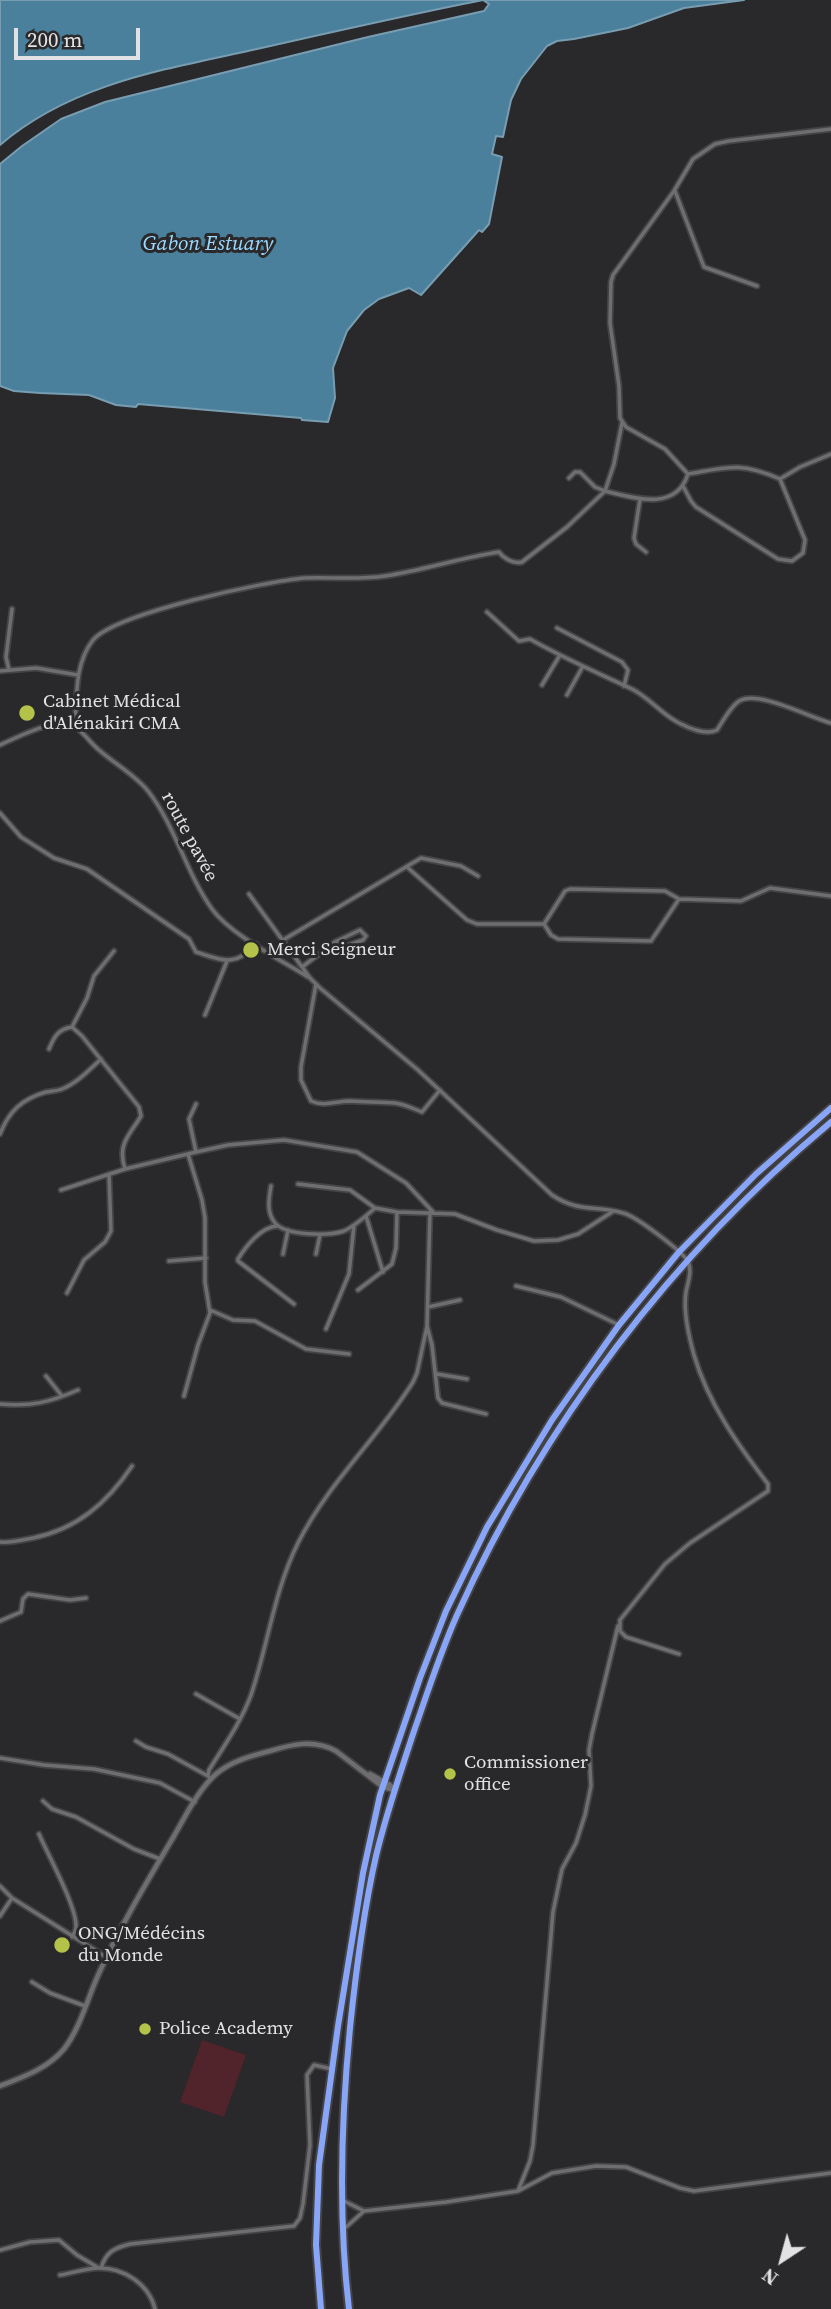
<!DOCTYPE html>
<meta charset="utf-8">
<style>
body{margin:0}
#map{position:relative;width:831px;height:2309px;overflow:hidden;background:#29282a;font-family:"Source Serif 4",serif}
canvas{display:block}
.north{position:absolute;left:747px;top:2225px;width:70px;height:70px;-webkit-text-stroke:5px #29282a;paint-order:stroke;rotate:216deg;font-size:19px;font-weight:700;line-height:28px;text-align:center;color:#e2e1e3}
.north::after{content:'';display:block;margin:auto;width:24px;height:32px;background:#e2e1e3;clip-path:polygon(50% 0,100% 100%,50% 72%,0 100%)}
.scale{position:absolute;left:14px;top:28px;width:126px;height:32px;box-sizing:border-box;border:4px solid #e2e1e3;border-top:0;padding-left:9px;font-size:21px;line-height:24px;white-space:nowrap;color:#e2e1e3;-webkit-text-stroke:5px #29282a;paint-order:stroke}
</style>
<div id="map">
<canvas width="831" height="2309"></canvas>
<div class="north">N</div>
<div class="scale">200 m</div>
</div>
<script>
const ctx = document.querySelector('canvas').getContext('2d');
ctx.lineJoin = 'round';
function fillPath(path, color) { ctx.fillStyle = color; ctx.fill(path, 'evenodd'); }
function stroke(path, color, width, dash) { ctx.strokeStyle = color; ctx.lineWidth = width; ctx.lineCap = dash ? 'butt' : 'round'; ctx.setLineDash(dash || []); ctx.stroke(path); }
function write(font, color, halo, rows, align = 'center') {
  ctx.font = font + ' "Source Serif 4",serif'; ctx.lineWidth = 6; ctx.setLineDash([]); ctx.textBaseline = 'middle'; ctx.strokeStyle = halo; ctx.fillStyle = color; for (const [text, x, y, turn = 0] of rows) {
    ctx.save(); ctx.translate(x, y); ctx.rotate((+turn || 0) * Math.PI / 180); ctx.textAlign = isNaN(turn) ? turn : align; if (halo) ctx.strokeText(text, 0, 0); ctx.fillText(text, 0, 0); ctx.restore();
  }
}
fillPath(new Path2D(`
 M202 2040 246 2055 224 2117 180 2102Z`), '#51232a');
const water = new Path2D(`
 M0 0H744L684 8 628 28 574 39 557 41 547 46 521 79 511 100 503 137 496 136 492 154 502 157 489 224 482 232 479 230 421 295 409 288 379 299 364 310 347 331 333 368 335 398 328 422 302 420 301 418 138 404 136 407 116 405 89 395 40 393 14 391 0 386V164L22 146 61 119 105 102 368 37 484 11 489 4 483 0C407 15 332 32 257 49 167 69 72 83 0 145Z`);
fillPath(water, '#4b809c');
stroke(water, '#789db1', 2);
const street = new Path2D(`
 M675 191 704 267 757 286
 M622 423 614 464 605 491C634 498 676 512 688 474
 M688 474 665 449 626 427 620 418 619 386 610 323 611 282 613 275 674 191 693 159 715 144 729 141 831 129
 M688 474C729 467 740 462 780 479L800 467 831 454
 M683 486 691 501 696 507 778 559 792 561 803 553 805 540 780 479
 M640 499 634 538 636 544 646 552
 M487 612 519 641 530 639C563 658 598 673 632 689 650 698 663 716 681 724 691 729 707 735 717 730 723 721 732 704 741 700 760 691 811 718 831 723
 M557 628 622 662 628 670 624 686
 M9 670 6 657 12 609
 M0 671 36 668 78 675
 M542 685 560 655
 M567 695 583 666
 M75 727C77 698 74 664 93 640 116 613 267 581 305 578 332 577 358 580 385 576 424 570 460 558 499 552 504 559 514 564 522 562L567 527 605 491 595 487 580 472H575L569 478
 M0 745C15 738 50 721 66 723 79 725 89 742 99 750 115 764 135 775 148 791 176 827 186 873 212 909 231 935 281 960 308 977
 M0 813 21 837 54 858 87 869 189 939 196 952C222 960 235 968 256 944
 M407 867 467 920 477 924H544L565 891 570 889 665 891 679 899 741 901 770 888 831 896
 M249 894 310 978 320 988 418 1070 552 1195C579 1213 595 1205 623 1213 636 1216 680 1250 687 1260 693 1269 688 1282 686 1292 683 1311 689 1337 694 1355 708 1403 738 1445 768 1484V1491L690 1543 665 1564 620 1620V1631L626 1637 679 1654
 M544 924 551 935 558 939 651 941 679 899
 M283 940 421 858 461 866 478 876
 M302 967 335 942 360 930 366 936 363 940 346 946 335 942
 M316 984 301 1067V1080L311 1101C324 1107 337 1101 350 1101 364 1102 381 1102 395 1103 404 1104 414 1109 422 1112L440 1090
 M205 1015 227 961
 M72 1027 82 1036 139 1107 141 1116C129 1136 117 1144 125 1169
 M49 1049C54 1037 58 1029 72 1027L87 998 94 976 114 951
 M0 1134C9 1111 22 1099 46 1092 51 1091 57 1091 62 1089 77 1083 89 1070 101 1059
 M196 1152 189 1119 196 1104
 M298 1184 350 1190 375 1208 397 1212 455 1214 497 1230 534 1241 558 1240 578 1234 612 1212
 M271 1186C269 1198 266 1212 275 1223 286 1236 329 1236 344 1231 355 1226 366 1216 375 1208
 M61 1190 125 1169 196 1152 228 1145 284 1140 357 1152 406 1183 433 1212
 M430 1212 427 1326 432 1345 438 1398 442 1403 486 1414
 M366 1216 383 1272
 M277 1226C261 1227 246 1246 238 1259V1261L294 1304
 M283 1254 288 1230
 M316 1254 320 1235
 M169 1261 206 1258
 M516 1286 561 1297 619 1325
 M358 1290 392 1264 396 1248 397 1212
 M67 1293 84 1260 105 1242 111 1231 109 1174
 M428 1307 460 1300
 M210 1310 233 1320 255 1321 306 1349 349 1354
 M326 1329 349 1274 354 1225
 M437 1374 467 1379
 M46 1376 62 1396
 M184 1396 198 1345 210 1313 205 1282V1218L202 1200 188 1154
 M0 1404C31 1407 50 1402 78 1390
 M0 1542C11 1543 22 1540 33 1538 77 1529 107 1503 132 1466
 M0 1621 21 1612 23 1599 28 1594 70 1600 86 1598
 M196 1694 240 1719
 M136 1741 146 1747 168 1754 208 1776
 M0 1758 44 1765 94 1769 160 1783 195 1802
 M211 1779 208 1776 209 1770C224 1746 241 1722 251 1695 268 1645 274 1591 298 1543 328 1483 378 1438 413 1382L417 1373 427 1326
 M43 1801 52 1809 76 1817 134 1849 160 1859
 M39 1834C48 1855 77 1907 76 1927 76 1931 74 1933 72 1937
 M0 1886 12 1898 106 1957
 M0 1916 12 1898
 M32 1982 50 1993 85 2006
 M518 2191 530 2161 533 2145 553 1912 562 1869 576 1843 585 1815 591 1786 589 1750 592 1734 618 1626
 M344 2201 364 2211 446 2202 518 2191 552 2173 596 2166 626 2167 680 2188 694 2191 831 2173
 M345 2228 364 2211
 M0 2250 30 2242 59 2240 77 2255 97 2267
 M101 2268C106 2252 114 2248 130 2244L294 2226 300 2218 303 2204 310 2145 307 2075 314 2065 332 2069
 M60 2275C73 2273 87 2268 99 2268 124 2268 149 2284 155 2309`);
const secondary = new Path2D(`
 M370 1774 390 1785 394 1790
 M0 2086C23 2077 47 2069 64 2049 81 2027 88 1996 100 1971 121 1925 148 1880 174 1836 186 1815 198 1790 216 1774 231 1761 251 1756 270 1751 293 1744 314 1739 336 1751L383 1787 394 1790`);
const highway = new Path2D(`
 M321 2309 316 2245 319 2165 338 2026 363 1873 380 1795 420 1678 446 1611 487 1527 552 1420 619 1325 679 1252 756 1174 831 1108
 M349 2309C338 2216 341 2121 350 2028 356 1970 363 1913 376 1856 386 1814 400 1774 413 1734 427 1694 440 1653 457 1615 542 1426 672 1254 831 1122`);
stroke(street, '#444345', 7);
stroke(secondary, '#444345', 8);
stroke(highway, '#444345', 10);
stroke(street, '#6e6d6f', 3.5);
stroke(secondary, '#6e6d6f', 4.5);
stroke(highway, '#88a5f7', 6);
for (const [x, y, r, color] of [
 [27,713,9,"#b4c24a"],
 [251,950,9,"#b4c24a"],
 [450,1774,7,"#b4c24a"],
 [62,1945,9,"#b4c24a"],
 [145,2029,7,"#b4c24a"]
]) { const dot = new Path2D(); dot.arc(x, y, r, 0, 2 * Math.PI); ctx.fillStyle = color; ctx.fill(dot); stroke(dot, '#29282a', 2.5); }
write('19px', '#e2e1e3', '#29282a', [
 ["Cabinet Médical",43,702],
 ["d'Alénakiri CMA",43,724],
 ["Merci Seigneur",267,950],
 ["Commissioner",464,1763],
 ["office",464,1785],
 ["ONG/Médécins",78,1934],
 ["du Monde",78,1956],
 ["Police Academy",159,2029]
], 'left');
write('19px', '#e2e1e3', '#29282a', [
 ["route pavée",189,837,62]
]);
write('italic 21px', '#9bdafe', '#29282a', [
 ["Gabon Estuary",208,245]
]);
</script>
